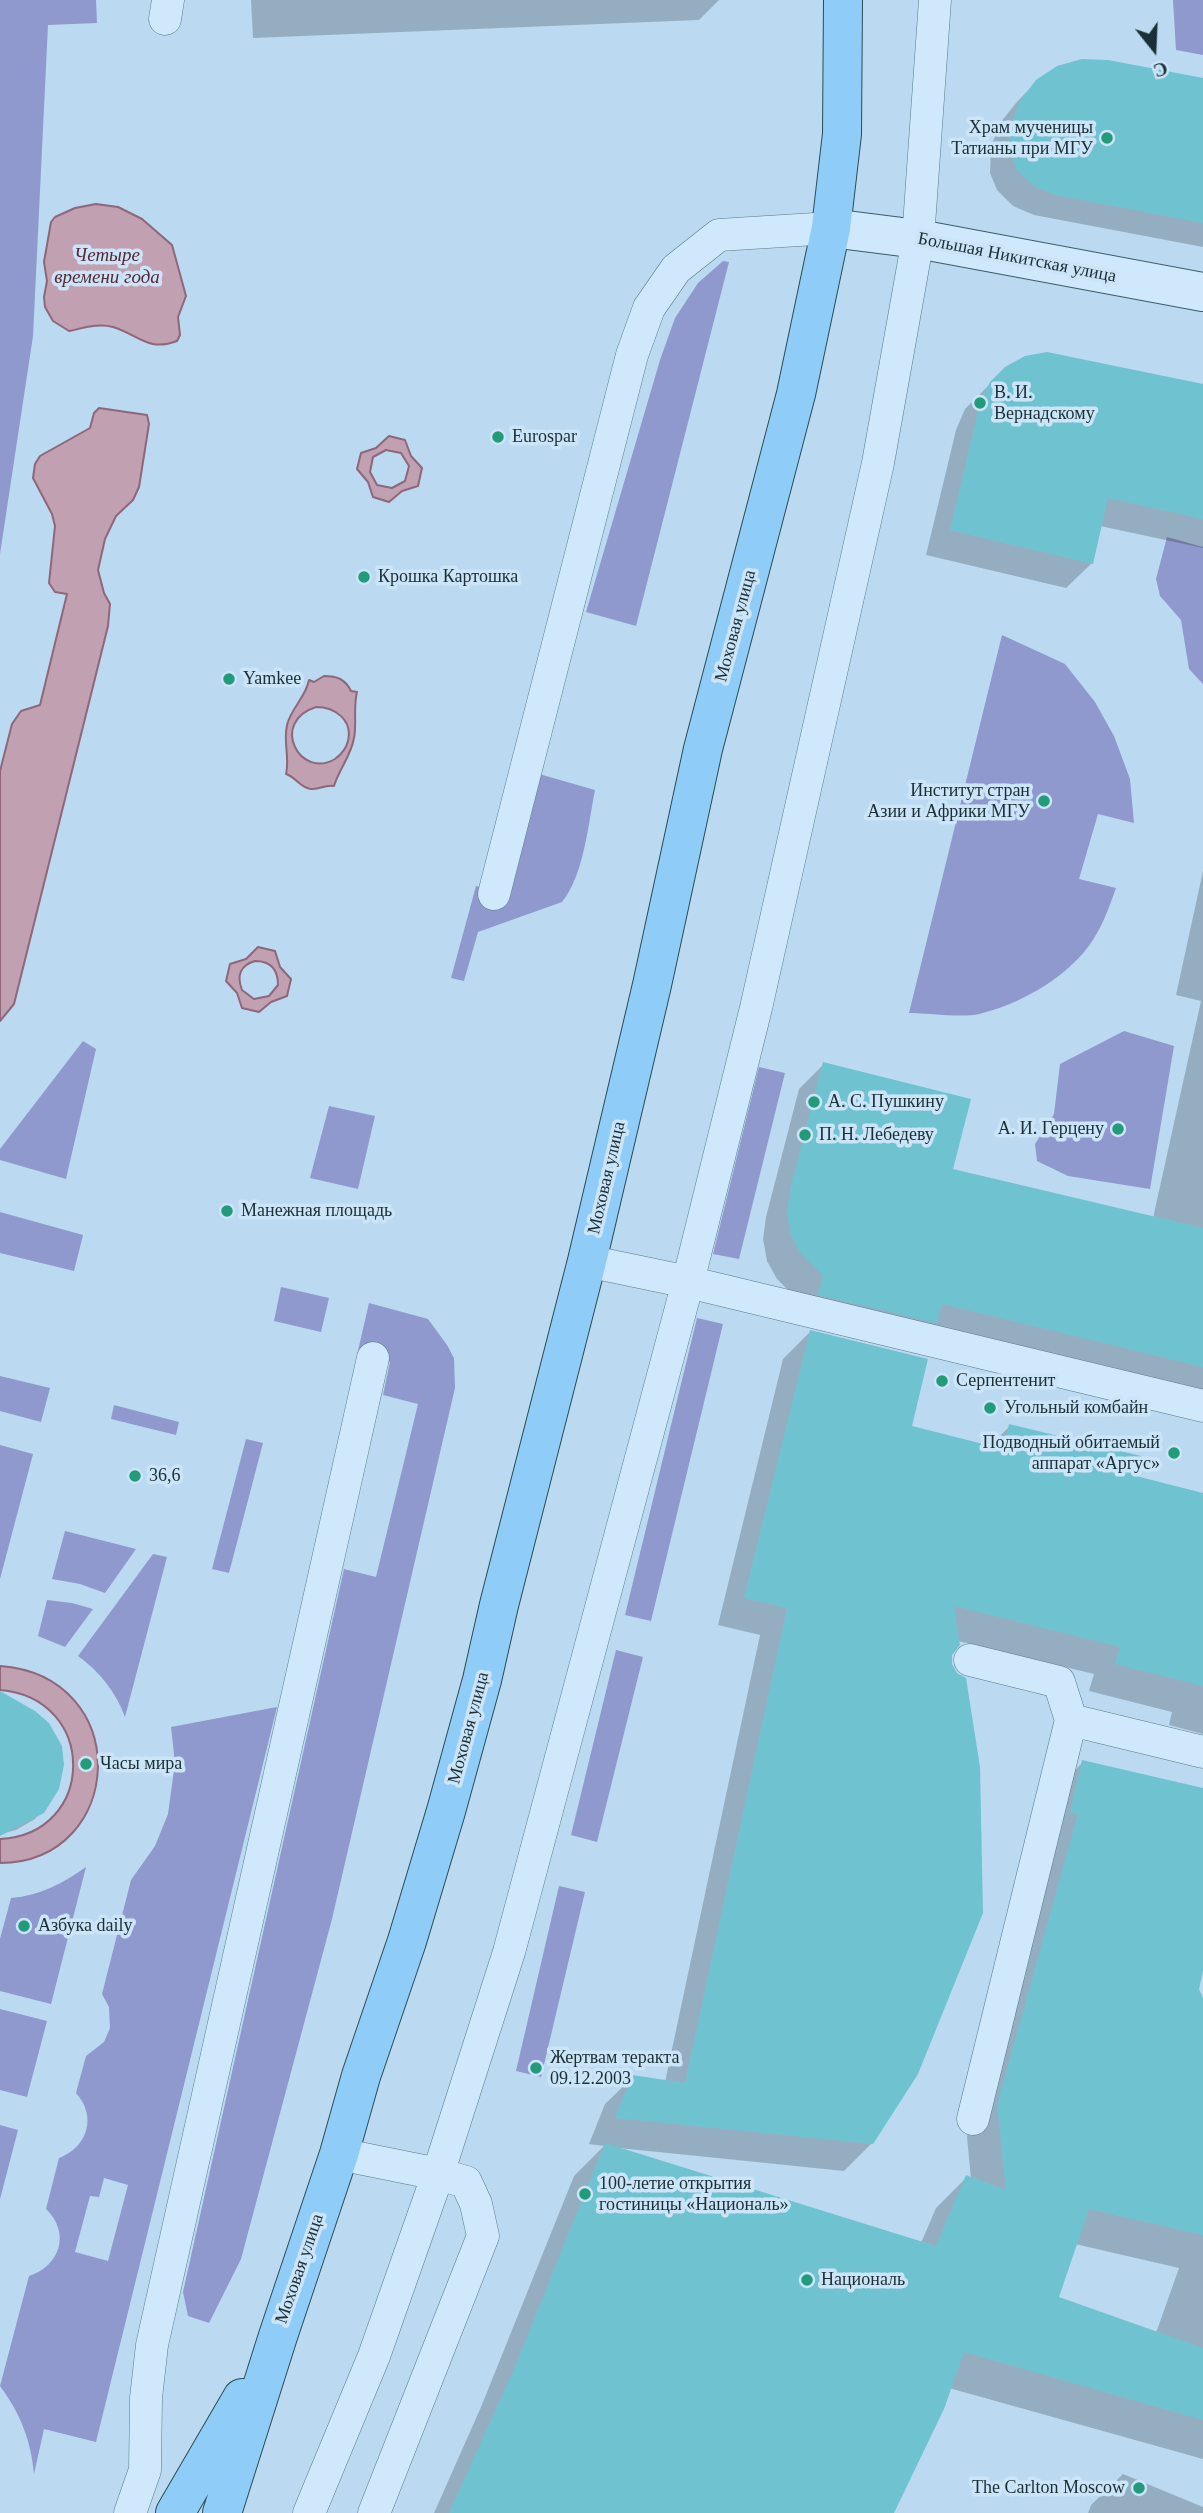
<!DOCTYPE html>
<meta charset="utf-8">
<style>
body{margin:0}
#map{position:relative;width:1203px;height:2513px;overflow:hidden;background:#bbd9f0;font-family:"Times New Roman",serif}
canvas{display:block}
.north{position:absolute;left:1119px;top:14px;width:70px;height:70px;-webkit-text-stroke:5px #cbe4f7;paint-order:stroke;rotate:162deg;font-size:19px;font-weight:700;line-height:28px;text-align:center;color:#1a3036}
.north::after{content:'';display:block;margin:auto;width:24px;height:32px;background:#1a3036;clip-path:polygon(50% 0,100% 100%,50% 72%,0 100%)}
</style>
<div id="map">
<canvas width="1203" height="2513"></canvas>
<div class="north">С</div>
</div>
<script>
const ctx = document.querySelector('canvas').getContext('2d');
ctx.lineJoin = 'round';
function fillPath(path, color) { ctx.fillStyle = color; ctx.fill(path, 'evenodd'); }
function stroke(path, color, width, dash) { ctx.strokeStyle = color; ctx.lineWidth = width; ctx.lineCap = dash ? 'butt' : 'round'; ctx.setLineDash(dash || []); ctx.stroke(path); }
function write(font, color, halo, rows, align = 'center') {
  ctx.font = font + ' "Times New Roman",serif'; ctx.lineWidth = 7; ctx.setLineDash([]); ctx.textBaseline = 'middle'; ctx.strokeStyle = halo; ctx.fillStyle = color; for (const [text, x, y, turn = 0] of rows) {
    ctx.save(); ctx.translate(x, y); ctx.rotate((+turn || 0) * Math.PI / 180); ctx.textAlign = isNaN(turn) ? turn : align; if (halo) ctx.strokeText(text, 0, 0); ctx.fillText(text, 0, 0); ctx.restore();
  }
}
fillPath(new Path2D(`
 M0 0H96L97 23 48 25 33 336 0 554Z
 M1173 0H1203V55L1176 50Z
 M723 261 729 262 636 626 586 612 660 360 675 318 698 283Z
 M1167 537 1203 547V684L1189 669 1181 620 1160 596 1156 579Z
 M1002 635 1065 664 1095 702 1114 736 1130 779 1134 823 1098 814 1079 879 1116 888C1109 908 1101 930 1088 947 1064 979 1018 1005 979 1014 962 1018 928 1013 909 1013Z
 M539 774 595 790C588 825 584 875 562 902L478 932 464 981 451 978 476 886 506 892Z
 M1124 1031 1174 1046 1150 1189 1068 1176 1037 1161 1035 1144 1054 1114 1060 1064Z
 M83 1041 96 1049 66 1179 0 1160V1149Z
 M759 1067 785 1073 739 1259 713 1254Z
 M329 1106 375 1116 358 1189 310 1178Z
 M0 1212 83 1235 74 1271 0 1253Z
 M281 1287 329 1298 321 1332 274 1321Z
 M369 1303 428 1319 447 1345 454 1358 455 1388 332 1919 241 2259 209 2323 188 2316 183 2292 344 1569 376 1577 418 1404 383 1395 390 1362 357 1355Z
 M697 1318 723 1324 651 1621 625 1615Z
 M0 1376 50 1388 41 1422 0 1411Z
 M114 1405 179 1422 176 1435 111 1419Z
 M246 1439 263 1443 229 1573 212 1569Z
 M0 1445 33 1454 0 1579Z
 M65 1531 136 1549 105 1593 80 1584 52 1579Z
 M153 1554 167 1557 125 1717C116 1692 99 1671 78 1656Z
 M47 1600 72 1603 93 1609 65 1647 38 1636Z
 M616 1650 643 1657 597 1842 571 1835Z
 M277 1707 96 2442 44 2429 34 2474C31 2440 20 2413 0 2386L29 2276C60 2266 71 2233 46 2209L59 2158C88 2147 97 2116 76 2093L86 2056 104 2042 110 2028 109 2007 102 1994 131 1880 155 1846 168 1814 175 1763 171 1727ZM104 2178 128 2185 108 2261 75 2252 90 2196 99 2197Z
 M86 1867 51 2004 0 1991V1939L11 1898C39 1896 64 1883 86 1867Z
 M559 1886 585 1892 541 2077 516 2071Z
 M0 2009 47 2021 27 2097 0 2090Z
 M0 2125 18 2130 0 2199Z`), '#8f99ce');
const water = new Path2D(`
 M96 204 118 207 142 219 172 245 186 296 178 317 180 335 177 341C148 352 139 335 113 327 98 323 84 328 69 331L53 321 45 307 44 297 47 281 44 262 51 222 55 217 75 208Z
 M99 408 147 415 149 424 139 487 133 500 116 516 105 539 98 570 104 593 110 604 108 626 14 1004 0 1021V771L12 724 21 711 40 705 67 594 55 592 49 583 55 526 52 514 33 478 35 464 40 456 90 428 94 413Z
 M389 436 405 440 411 456 422 468 418 486 402 491 389 502 373 497 368 482 357 469 361 453 376 448ZM386 450 401 453 409 466 405 481 392 488 377 485 370 472 373 457Z
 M324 676C337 676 345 679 351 691L357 692C353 708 357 723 354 738 351 756 339 769 334 786 325 784 320 790 311 789 300 788 296 777 286 774 290 758 283 742 287 725 291 708 306 697 309 680L314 682ZM316 707C335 707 353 720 348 741 346 749 342 754 335 759 300 780 269 722 316 707Z
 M258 947 275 951 280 967 291 979 287 996 271 1002 259 1012 242 1008 237 993 226 981 230 964 246 959ZM255 961C271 961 278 969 278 985L269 996 254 999 242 990C236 975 241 965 255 961Z
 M0 1666C135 1676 126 1862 0 1863V1839C97 1834 98 1698 0 1690Z`);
fillPath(water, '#c1a0b2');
stroke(water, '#8e677b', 2);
fillPath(new Path2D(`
 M251 0H719L699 20 253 38Z
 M1203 80V247L1034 215 1013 206 997 190 990 173 991 147 1000 123 1016 103 1037 81Z
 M1006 368 1203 386V548L1100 526 1091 564 1066 588 926 555 956 430 965 409Z
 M1203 871V1397L799 1301 777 1279 767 1261 763 1239 766 1217 799 1089 824 1064 951 1170 1153 1218 1201 1001 1176 995Z
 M810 1332 910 1428 989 1447 1010 1426 1134 1478 1203 1495V1734L1169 1725 1172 1712 1089 1691 1094 1674 958 1641 951 1654 872 2143 844 2171 619 2148 921 2243 936 2208 967 2177 971 2179 967 2137 1048 1845 1052 1794 1083 1762 1203 1790V1964L1197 1989 1203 2002V2459L949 2388 892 2513H434L481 2407 574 2176 604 2146 589 2144 605 2104 633 2077 665 2082 760 1635 718 1625 783 1359ZM1075 2244 1179 2268 1156 2333 1056 2298Z
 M0 1702 42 1811 35 1819 16 1830 0 1834Z
 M1123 2474 1203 2507V2513H1088L1091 2505Z`), '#0003');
fillPath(new Path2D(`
 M1082 59 1108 60 1203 78V223L1055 195 1034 186 1017 170 1010 151 1011 125 1020 101 1036 80 1057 66Z
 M1047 352 1203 384V519L1108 498 1093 564 950 530 980 403 990 382 1005 367 1025 356Z
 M823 1062 971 1099 953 1169 1203 1228V1367L942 1304 937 1323 818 1295 823 1275 801 1254 791 1235 787 1213 790 1190Z
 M810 1330 928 1359 912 1426 1003 1449 1009 1424 1141 1456 1136 1476 1203 1493V1686L1115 1664 1120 1647 954 1606 960 1645 952 1655V1664L957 1673 966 1678 980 1767 983 1913 918 2074 873 2144 615 2118 632 2075 685 2083 787 1608 744 1598Z
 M0 1691 35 1711 49 1723 62 1746 64 1765 59 1789 44 1813 0 1836Z
 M1082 1760 1203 1788V1971L1199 1989 1203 1998V2235L1089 2209 1059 2297 1203 2348V2420L964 2352 944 2409 894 2513H449L512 2374 605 2143 936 2246 966 2175 1006 2190 997 2105 1078 1814 1070 1812Z`), '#6fc3d1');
const lane = new Path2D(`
 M165 19 168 0
 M494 894 632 355 649 308 676 269 719 235 831 228
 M587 1261 688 1282 1203 1406
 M970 1660 1059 1682 1071 1720 1203 1752
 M973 2119 1071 1720
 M339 2154 438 2174 466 2182 476 2204 483 2236 374 2513
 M130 2513 145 2470 146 2398 152 2345 373 1358
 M309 2513 374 2356 438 2174 509 1952 688 1282 756 1008 878 463 918 239 935 0`);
const secondary = new Path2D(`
 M831 228 918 239 1203 292`);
const primary = new Path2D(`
 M175 2513 242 2398
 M222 2513 278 2336 339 2154 361 2076 407 1941 446 1811 482 1680 499 1605 587 1261 652 985 703 749 796 394 831 228 842 134 843 0`);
stroke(lane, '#547b88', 33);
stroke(secondary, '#385e6a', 40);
stroke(primary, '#294d55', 40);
stroke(lane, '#cfe8fb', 32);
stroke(secondary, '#cfe8fb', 38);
stroke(primary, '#8fccf7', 38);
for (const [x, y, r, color] of [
 [1107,138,7,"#219b79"],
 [980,403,7,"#219b79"],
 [498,437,7,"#219b79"],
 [364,577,7,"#219b79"],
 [229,679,7,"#219b79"],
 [1044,801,7,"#219b79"],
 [814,1102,7,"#219b79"],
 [1118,1129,7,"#219b79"],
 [805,1135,7,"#219b79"],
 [227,1211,7,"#219b79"],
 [942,1381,7,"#219b79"],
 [990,1408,7,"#219b79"],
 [1174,1453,7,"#219b79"],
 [135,1476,7,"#219b79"],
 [86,1764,7,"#219b79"],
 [24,1926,7,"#219b79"],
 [536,2068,7,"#219b79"],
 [585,2194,7,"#219b79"],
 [807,2280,7,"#219b79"],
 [1139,2488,7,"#219b79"]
]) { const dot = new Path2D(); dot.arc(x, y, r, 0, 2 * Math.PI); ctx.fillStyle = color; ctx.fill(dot); stroke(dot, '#cbe4f7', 2.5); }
write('18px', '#1a3036', '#cbe4f7', [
 ["Храм мученицы",1093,128,"right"],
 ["Татианы при МГУ",1093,149,"right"],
 ["В. И.",994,393],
 ["Вернадскому",994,414],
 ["Eurospar",512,437],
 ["Крошка Картошка",378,577],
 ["Yamkee",243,679],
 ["Институт стран",1030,791,"right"],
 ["Азии и Африки МГУ",1030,812,"right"],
 ["А. С. Пушкину",828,1102],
 ["А. И. Герцену",1104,1129,"right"],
 ["П. Н. Лебедеву",819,1135],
 ["Манежная площадь",241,1211],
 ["Серпентенит",956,1381],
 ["Угольный комбайн",1004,1408],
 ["Подводный обитаемый",1160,1443,"right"],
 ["аппарат «Аргус»",1160,1464,"right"],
 ["36,6",149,1476],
 ["Часы мира",100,1764],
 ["Азбука daily",38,1926],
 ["Жертвам теракта",550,2058],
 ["09.12.2003",550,2079],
 ["100-летие открытия",599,2184],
 ["гостиницы «Националь»",599,2205],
 ["Националь",821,2280],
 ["The Carlton Moscow",1125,2488,"right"]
], 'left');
write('18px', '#1a3036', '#cbe4f7', [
 ["Большая Никитская улица",1017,258,11],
 ["Моховая улица",736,626,-75],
 ["Моховая улица",607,1178,-77],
 ["Моховая улица",469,1728,-75],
 ["Моховая улица",300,2269,-71]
]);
write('italic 19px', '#572838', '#cbe4f7', [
 ["Четыре",107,256],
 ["времени года",107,278]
]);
</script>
